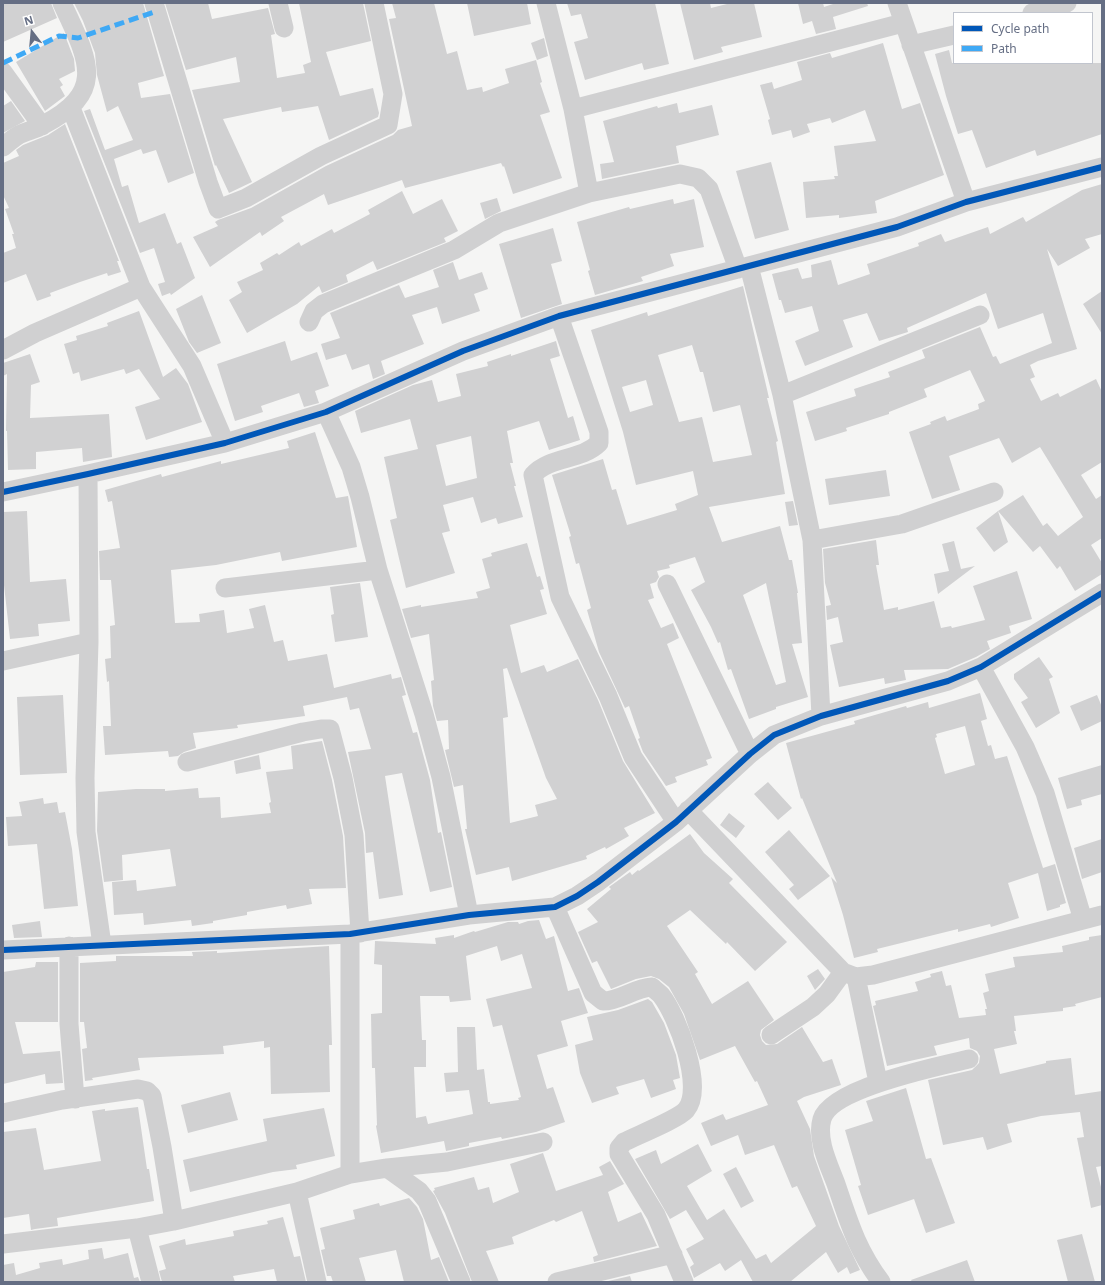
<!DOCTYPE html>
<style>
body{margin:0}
#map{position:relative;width:1105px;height:1285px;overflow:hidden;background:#f5f5f4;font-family:"Noto Sans",sans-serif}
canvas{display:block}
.frame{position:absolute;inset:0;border:4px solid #656e84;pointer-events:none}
.legend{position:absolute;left:953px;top:12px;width:140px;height:52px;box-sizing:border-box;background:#fff;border:1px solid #c1c5ce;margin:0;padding:5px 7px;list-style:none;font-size:12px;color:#656e84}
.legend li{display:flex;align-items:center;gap:8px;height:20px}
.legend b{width:20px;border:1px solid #c1c5ce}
.north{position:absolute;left:12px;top:12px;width:40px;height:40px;-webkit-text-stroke:3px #fff;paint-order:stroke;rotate:344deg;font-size:11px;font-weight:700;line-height:16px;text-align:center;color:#656e84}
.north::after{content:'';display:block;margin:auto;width:14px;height:18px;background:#656e84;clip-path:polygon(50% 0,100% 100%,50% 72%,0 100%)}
</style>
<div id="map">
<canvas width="1105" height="1285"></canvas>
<div class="frame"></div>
<ul class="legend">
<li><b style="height:5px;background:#0057b8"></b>Cycle path</li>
<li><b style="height:5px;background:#3fa9f5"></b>Path</li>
</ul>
<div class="north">N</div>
</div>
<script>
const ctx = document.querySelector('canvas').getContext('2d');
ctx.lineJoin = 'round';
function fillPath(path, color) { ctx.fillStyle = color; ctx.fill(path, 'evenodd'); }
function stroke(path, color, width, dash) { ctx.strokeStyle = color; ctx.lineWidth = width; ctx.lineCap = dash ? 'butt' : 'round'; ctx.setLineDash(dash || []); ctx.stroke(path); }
fillPath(new Path2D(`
 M3 3H51L57 18 3 42Z
 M74 3H143L164 76 138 83 141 98 170 94 194 173 168 183 156 150 143 154 141 149 114 159 122 187 128 185 139 223 165 213 177 244 181 242 195 278 171 295 170 293 162 296 158 284 165 282 154 248 140 253 84 111 90 109 105 150 133 140 118 106 107 112 97 75 95 53 83 21Z
 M165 3H208L212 19 268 8 275 34 271 35 277 78 305 73 303 65 311 62 299 3H363L371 41 326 52 340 96 373 88 379 113 378 117 329 140 318 106 282 112 281 107 223 119 252 182 229 193 216 165 215 166 192 90 240 82 236 57 186 70Z
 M392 3H434L447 54 457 51 467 90 482 87 483 92 509 83 505 69 536 60 542 82 540 83 550 112 540 115 562 178 513 194 504 166 503 167 501 163 405 188 402 180 328 205 324 194 281 217 284 221 262 236 260 232 210 267 193 237 218 226 215 222 218 220 251 208 326 166 393 135 398 130 412 126 389 19 396 18Z
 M467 3H527L531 24 474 36Z
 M567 3H655L669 64 644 70 642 63 585 80 574 42 588 38 581 14 571 16Z
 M680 3H710L711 8 731 3H754L762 37 721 47 723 52 694 60Z
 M798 3H823L824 7 836 3H867L868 6 833 17 836 29 816 34 812 21 803 24Z
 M64 33 74 59 75 71 59 79 63 85 60 87 65 96 45 111 16 62Z
 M544 38 548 56 537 60 531 43Z
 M883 43 902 109 920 103 944 175 875 201 877 213 839 218V215L806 218 803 182 835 179 834 176H838L834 146 876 141 865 110 832 123 830 118 807 124 810 132 793 138 791 130 772 135 768 120 770 119 760 85 772 82 774 89 802 80 797 62 830 53 832 58Z
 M949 50 952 63H1102V134L1037 156 1035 150 986 168 972 130 958 134 946 96 935 54Z
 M11 101 25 121 3 133V106Z
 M677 103 679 113 712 105 719 135 676 146 679 163 602 179 600 164 614 162 603 121 657 106 658 108Z
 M65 124 119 261H117L121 272 108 276 107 273 80 282 50 293 51 296 37 301 26 274 3 283V253L16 248 12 234H14L5 209 9 208 3 195V163L19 156 16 150 23 145 48 135Z
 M771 162 789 230 755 239 736 171Z
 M1102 184V234L1085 239 1090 248 1058 266 1047 249 1077 349 1038 361 1030 365 1035 377 1030 379 1041 401 1058 393 1060 397 1096 379 1102 392V462L1081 475 1096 499 1102 495V538L1091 545 1102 563V574L1075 591 1060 566 1057 569 1040 546 1033 552 998 511 1023 495 1043 526 1047 523 1058 536 1083 517 1040 447 1012 463 999 438 949 456 960 490 932 499 909 432 931 424 930 422 945 416 947 421 979 409 978 404 985 401 970 370 924 389 927 397 889 412V414L846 428 847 431 815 441 806 412 856 396 854 389 890 377 888 372 925 358 922 350 980 327 993 357 996 356 1000 364 1052 343 1043 313 998 329 986 293 907 328 908 332 879 341 867 313 843 320 853 347 805 366 795 341 819 331 812 306 785 313 781 300H779L772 274 798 268 802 279 812 277 811 265 831 260 838 285 870 274 867 264 919 246 918 243 941 234 945 242 988 227 990 234 1023 217 1026 222 1082 190Z
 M402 191 413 214 442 199 458 231 444 238 446 242 377 270 373 261 346 275 348 282 322 293 319 286 297 304 247 333 229 300 242 292 237 282 263 270 260 263 277 253 279 255 299 242 301 246 332 229 334 233 370 214 368 210Z
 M497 198 501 211 485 219 480 203Z
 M673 199 674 204 694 199 704 247 670 254 674 266 641 277 643 281 595 295 588 271 590 270 577 222 629 207 630 209Z
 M553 228 562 261 551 264 562 304 521 318 499 244Z
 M453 262 459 280 482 272 488 289 474 294 480 311 442 324 437 307 412 315 424 344 381 361 385 374 373 379 369 364 352 370 346 354 326 360 321 344 340 338 330 313 399 285 405 298 439 287 433 270Z
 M743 286 769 398H767L778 441 776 442 785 494 709 507 722 542 780 526 789 560H792L798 593H797L802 643 792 644 808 697 776 707V709L749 719 731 669 728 670 720 642 718 643 711 627 691 590 705 582 695 557 669 565 670 568 657 571 659 577 656 582 650 584 654 598 648 600 661 628 673 623 679 638 667 644 712 758 706 760 708 765 675 777 677 782 666 786 643 752 638 739 640 738 629 706 625 708 599 652 587 610 591 608 579 563 576 564 569 537 571 536 552 475 603 459 612 490 616 489 627 525 677 510 675 504 698 495 693 471 636 485 623 432 591 330 647 312 648 316ZM692 345 700 372H703L713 412 740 405 752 455 713 462 702 417 679 422 658 355ZM646 380 653 405 630 412 622 387ZM766 583 786 682 776 685 743 595Z
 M1102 291V334L1083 304Z
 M202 295 221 343 197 353 189 342 176 309Z
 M139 311 163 377 176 368 188 384 202 422 146 440 135 407 160 399 139 369 126 374 124 369 81 381 79 372 73 374 64 344 77 340 76 336 108 326 107 323Z
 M285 341 291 361 317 352 329 386 315 391 319 403 304 407 299 393 261 406 263 412 235 421 217 364Z
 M556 341 560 356 550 359 568 418 573 416 580 440 549 450 539 421 507 431 513 463H510L516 486H514L523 517 498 524 496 518 481 523 473 497 443 505 450 531 442 533 455 573 406 588 390 520 397 518 384 457 418 449 410 419 361 433 355 411 413 385 432 380 438 402 461 396 456 374 488 366 487 362 511 354V356ZM471 436 477 478 446 486 436 445Z
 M30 354 40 382 31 385 30 418 109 414 112 457 83 462 82 448 36 452V469L8 470 7 431H6L7 374 3 376V363Z
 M315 432 336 498 348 496 357 547 282 561 280 552 216 565 171 570 175 623 200 622 199 614 224 610 227 633 254 628 249 609 265 605 274 642 283 640 288 661 327 654 334 688 391 674 392 679 401 677 406 695 402 696 413 733 417 732 430 780 438 833 441 832 452 887 430 892 402 773 385 776 403 895 379 899 373 852 366 853 365 833 348 752 371 749 359 708 350 710 347 697 303 706 305 716 237 725 238 728 193 733 196 748 184 752 178 756 169 757 168 751 105 755 103 726H111L109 681 107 682 105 659 111 658 110 626 115 625 111 580H100L99 551 120 548 112 501 108 502 105 490 161 474 162 477 221 461V464L289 448 287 441Z
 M886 470 890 496 829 505 825 479Z
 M793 501 798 525 789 526 785 502Z
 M27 511 30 582 66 579 70 621 38 624 39 636 10 639 3 576V512Z
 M998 511 1008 542 994 552 976 528Z
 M876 540 879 565H876L884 610 898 607V610L934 601 941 628 951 626 952 628 985 620 973 586 1017 571 1032 619 1009 626 1011 633 987 641 990 649 976 657 948 669 904 670 906 680 885 684 884 678 839 687 830 645 843 642 838 617 827 620 826 606 831 605 825 583 823 549Z
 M954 541 961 569 975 566 938 594 934 574 949 571 942 544Z
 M527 543 537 577 540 576 544 589 540 590 547 614 510 625 521 673 544 665 547 672 578 659 598 700 623 761 655 813 624 828 629 836 606 849 605 847 586 856 587 859 512 881 509 867 476 875 465 829H467L463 785 454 787 445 750 449 749 448 720 437 721 433 706 431 681 434 680 429 634 411 638 402 609 421 605V607L478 598 476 592 490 588 482 559 492 556 491 553ZM507 668 546 778 557 799 535 805 538 816 510 823 503 718 508 717 503 669Z
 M360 583 368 637 335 642 331 615 334 614 330 587Z
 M1039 657 1053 677 1049 679 1060 713 1036 728 1021 702 1028 698 1014 679V674Z
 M980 693 987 719 981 721 988 746 991 745 995 759 1007 756 1043 868 1055 864 1066 903 1060 905V907L1047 911 1038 873 1008 883 1019 918 991 927 990 924 958 932V929L877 949 878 952 854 958 843 915 831 877 837 883 802 798 801 799 786 743 855 724 854 721 906 706 907 708 928 702 929 708ZM965 726 975 765 945 774 935 738 937 737 936 734Z
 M63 695 67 773 20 775 17 697Z
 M1097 695 1102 707V721L1081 731 1070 706Z
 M322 741 332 780 343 836 346 888 309 889 312 904 287 909 286 905 247 912V915L213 921V923L192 926 191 920 144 925 143 913 114 915 112 882 136 880 137 891 176 886 170 849 122 855 123 880 104 882 97 831 98 792 136 789H165V791L198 788 199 798 220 797 221 818 271 813 269 803 271 802 266 772 293 769 291 746Z
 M259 755 261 769 236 774 234 761Z
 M1102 765V794L1081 800 1082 805 1067 809 1058 778Z
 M768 782 792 808 778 820 754 794Z
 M43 798 44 804 57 802 59 813 65 812 72 849 78 906 44 909 37 844 8 846 6 817 22 816 19 802Z
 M729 813 745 826 736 838 720 825Z
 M789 830 830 876 798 900 789 889 794 885 765 852Z
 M690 834 704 853 733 879 729 883 787 942 755 971 727 942 726 944 690 910 667 926 698 972 695 974 712 1004 748 981 774 1020 761 1030 760 1035 762 1041 766 1045 777 1044 802 1027 823 1062 832 1059 841 1085 804 1097 797 1101 810 1129 814 1156 839 1226 860 1270 850 1274 847 1267 838 1273 826 1252 790 1282H753L741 1260 725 1271 720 1263 694 1278 690 1267 694 1264 686 1249 704 1239 686 1210 670 1219 635 1159 656 1150 661 1164 698 1144 712 1171 687 1186 707 1220 724 1209 756 1259 766 1254 771 1263 816 1226 797 1186 792 1188 774 1145 745 1155 738 1135 711 1146 701 1123 723 1114 726 1120 768 1105 757 1081 755 1082 735 1046 700 1060 684 1014 669 987 659 979 651 976 636 979 611 989 597 961 592 963 578 932 598 922 587 909 611 889 609 887 630 872 632 875 638 870 639 871Z
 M1102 839V872L1082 879 1074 848Z
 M539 920 546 939 554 936 568 991 579 988 588 1013 561 1021 568 1046 537 1055 547 1089 553 1087 565 1122 536 1132 502 1139 501 1137 469 1143V1146L446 1151 444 1141 381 1153 376 1126 377 1125 375 1068H372L371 1014 382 1013V965L374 964 375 941 436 944 435 938 454 935V938L474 931 475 932 508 922H518L519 924 528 921ZM497 946 501 961 522 954 532 988 486 999 493 1027 502 1025 521 1097 518 1098 519 1100 490 1104V1102H488L484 1069 477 1070 475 1027H457L458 1072 444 1073 446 1092 469 1090 473 1114 428 1124 426 1116 416 1118 414 1067H426V1040H422L420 996H449L450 1002 471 1000 466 956Z
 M40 921 42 937 14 938 12 925Z
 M1102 935V997L1075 1004 1076 1006 1063 1008V1011L1014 1016 1016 1031H1014L1017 1044 994 1049 1000 1074 1046 1063V1061L1071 1058 1075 1095 1102 1091V1166L1096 1167 1102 1191V1205L1091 1208 1077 1138 1084 1137 1080 1112 1041 1116 1007 1124 1012 1142 987 1150 983 1137 943 1145 928 1080 972 1070 979 1063 980 1056 977 1051 970 1048 969 1038 934 1046 937 1055 887 1066 873 1006 876 1005 875 1001 918 991 915 982 931 977 930 974 942 971 946 986 951 985 959 1018 986 1015 985 1009H987L983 993 989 991 985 974 1015 967 1013 957 1063 952 1062 946 1089 940V937Z
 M329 946 332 1045H329L330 1092 271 1094 270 1047 264 1048V1041L223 1046 224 1054 138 1058 140 1070 92 1078 93 1080 85 1081 82 1049 87 1048 84 1022H80V963L116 961V956H193L192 952 217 951V953Z
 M36 962H58V1022H15L23 1054 60 1051 63 1083 46 1084 45 1074 3 1084V972L35 967Z
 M818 969 825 979 815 990 807 976Z
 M648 999 652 1002 664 1023 676 1055 680 1078 673 1080 676 1089 651 1098 644 1079 616 1087 619 1094 592 1103 580 1073 575 1045 593 1040 587 1017 618 1010Z
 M906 1088 926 1159 931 1158 955 1223 926 1233 914 1199 868 1215 858 1186 861 1185 845 1130 873 1121 866 1101Z
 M230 1092 238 1120 188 1133 181 1105Z
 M138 1107 147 1169H149L154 1201 57 1218 58 1226 35 1229 31 1230 29 1214 3 1218V1132L36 1128 44 1170 101 1161 92 1111 105 1109V1111Z
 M324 1108 335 1156 296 1165 297 1169 273 1172 190 1192 183 1160 267 1141 263 1119Z
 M543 1153 556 1191 603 1175 599 1167 610 1161 624 1184 608 1192 618 1222 641 1212 657 1246 594 1262 593 1257 598 1255 582 1211 556 1222 554 1220 512 1237 514 1244 486 1251 499 1282H472L445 1213 433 1191 435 1190 434 1188 474 1177 478 1190 489 1187 493 1203 519 1192 510 1164Z
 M736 1167 754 1201 741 1208 723 1174Z
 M409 1198 417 1207 423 1219 431 1260 439 1257 449 1282H404L396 1250 359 1258 366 1282H333L331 1276H327L321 1250 325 1249 320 1228 355 1219 353 1210 379 1203 380 1206Z
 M283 1217 294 1257 300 1256 306 1282H277L274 1269 233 1276 235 1282H162L159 1271 166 1269 159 1246 185 1239 186 1245 234 1236 233 1231 268 1224 267 1221Z
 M1082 1234 1095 1282H1068L1057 1240Z
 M102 1248 104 1259 128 1253 134 1278 138 1277 140 1282H3V1265L14 1263 16 1275 40 1268 39 1263 62 1259 63 1265 89 1259 88 1250Z
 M967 1260 975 1282H912L911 1280Z
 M630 1276 632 1282H604Z`), '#d1d1d2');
stroke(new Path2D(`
 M154 3 208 182 218 209 246 198 321 156 388 125 393 94 374 3
 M278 3 284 28
 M546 3 573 109 589 193
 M897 3 966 202
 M1032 13 1067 3
 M911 45 954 35
 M3 72 42 126
 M71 108 141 287 192 366 225 443
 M573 109 903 23
 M3 147C8 143 12 139 17 136 25 131 35 130 43 125 109 91 87 58 62 3
 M749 266 782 395 812 540 821 716
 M559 316 599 432V443C581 461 550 456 533 475L560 597 608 696 633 757 676 822
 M309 322 314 311 323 304 454 250 499 223 589 193 680 174 698 178 709 189 738 269
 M3 350 35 333 141 287
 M782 395 980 315
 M326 412 351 467 360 497 378 570 424 714 441 777 469 915
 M88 474 89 642 85 778 86 832 102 945
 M3 492 88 474 225 443 326 412 463 351 559 316 897 227 966 202 1102 167
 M812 540 902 524 994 492
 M667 584 750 754
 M225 588 378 570
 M3 661 89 642
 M981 667 1025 747 1045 793 1083 920
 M187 762 303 732 321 729H330L343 778 354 835 360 933
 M688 810 843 972 856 977 873 975 1102 915
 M555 907 593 993 603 1001C620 1001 634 988 652 987 655 990 658 992 661 995 677 1015 705 1088 686 1110 678 1119 638 1135 624 1142L619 1148V1154L656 1215 684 1282
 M350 934V1174
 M69 946V1024L75 1099
 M3 950 350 934 469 915 555 907 577 896 598 882 676 822 750 754 774 735 821 716 948 681 981 667 1102 593
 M856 977 878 1082
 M771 1035 813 1007 827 994 843 972
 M3 1113 62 1100 138 1089 147 1091 152 1096 162 1147 174 1221
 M387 1168 419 1191 427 1201 461 1282
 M297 1192 317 1282
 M137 1228 151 1282
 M3 1244 137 1228 174 1221 297 1192 350 1174 387 1168 447 1162 543 1142
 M557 1282 673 1254
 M881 1282C856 1248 849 1222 836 1184 829 1165 816 1140 822 1119 831 1088 939 1066 969 1059`), '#d0d0d1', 19);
stroke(new Path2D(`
 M3 63 59 36 78 38 157 11`), '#3fa9f5', 5, [10, 5]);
stroke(new Path2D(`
 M3 492 88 474 225 443 326 412 463 351 559 316 897 227 966 202 1102 167
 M3 950 350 934 469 915 555 907 577 896 598 882 676 822 750 754 774 735 821 716 948 681 981 667 1102 593`), '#0057b8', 6);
</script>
